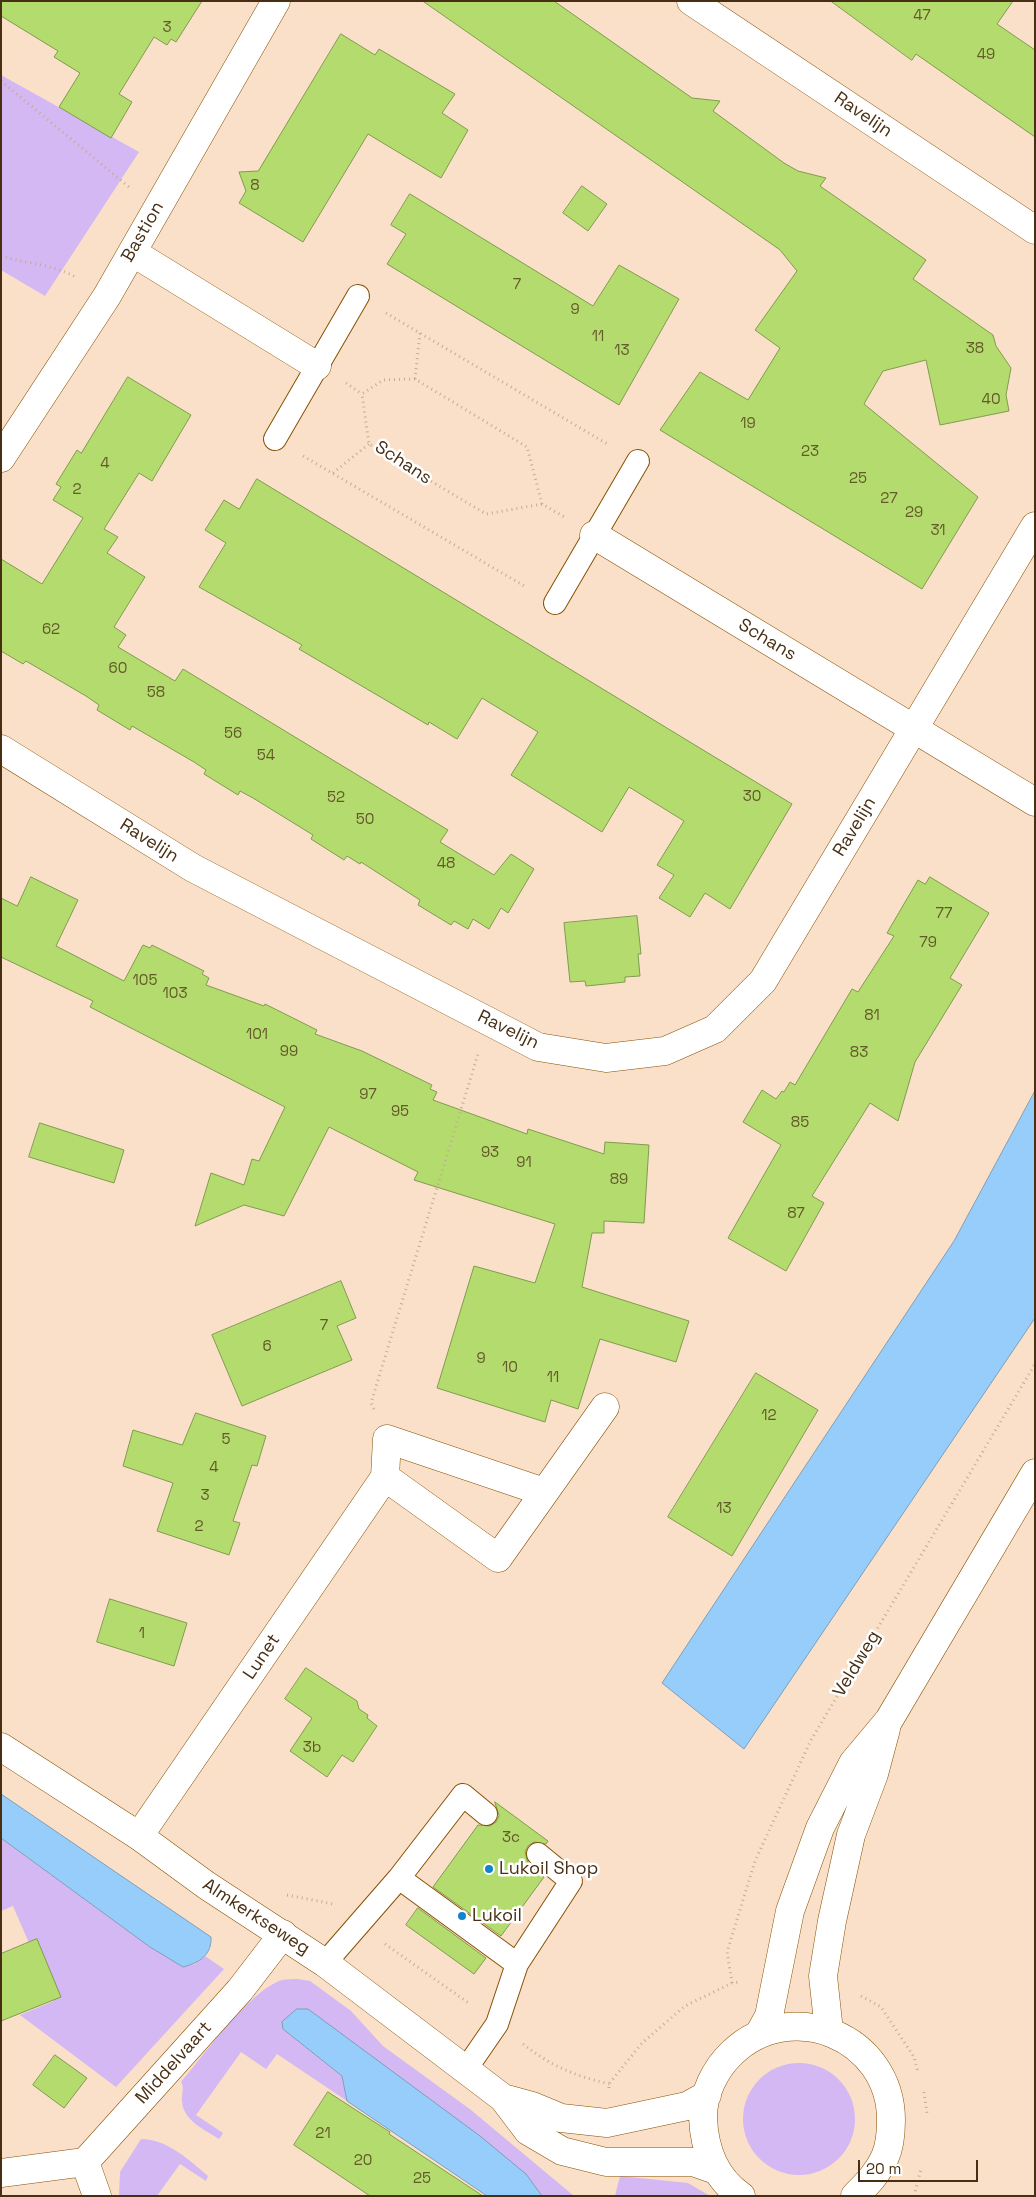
<!DOCTYPE html>
<style>
body{margin:0}
#map{position:relative;width:1036px;height:2197px;overflow:hidden;background:#fae0c8;font-family:"Space Grotesk",sans-serif}
canvas{display:block}
.frame{position:absolute;inset:0;border:2px solid #482f14;pointer-events:none}
.scale{position:absolute;left:858px;top:2160px;width:120px;height:22px;box-sizing:border-box;border:2px solid #482f14;border-top:0;padding-left:6px;font-size:15px;line-height:18px;white-space:nowrap;color:#482f14;-webkit-text-stroke:4px #fff;paint-order:stroke}
</style>
<div id="map">
<canvas width="1036" height="2197"></canvas>
<div class="frame"></div>
<div class="scale">20 m</div>
</div>
<script>
const ctx = document.querySelector('canvas').getContext('2d');
ctx.lineJoin = 'round';
function fillPath(path, color) { ctx.fillStyle = color; ctx.fill(path, 'evenodd'); }
function stroke(path, color, width, dash) { ctx.strokeStyle = color; ctx.lineWidth = width; ctx.lineCap = dash ? 'butt' : 'round'; ctx.setLineDash(dash || []); ctx.stroke(path); }
function write(font, color, halo, rows, align = 'center') {
  ctx.font = font + ' "Space Grotesk",sans-serif'; ctx.lineWidth = 5; ctx.setLineDash([]); ctx.textBaseline = 'middle'; ctx.strokeStyle = halo; ctx.fillStyle = color; for (const [text, x, y, turn = 0] of rows) {
    ctx.save(); ctx.translate(x, y); ctx.rotate((+turn || 0) * Math.PI / 180); ctx.textAlign = isNaN(turn) ? turn : align; if (halo) ctx.strokeText(text, 0, 0); ctx.fillText(text, 0, 0); ctx.restore();
  }
}
fillPath(new Path2D(`
 M1 75 139 152 45 296 1 270Z
 M1 1838 150 1947 183 1967 195 1964 205 1956 224 1969 116 2087 20 2015 54 2001 13 1906 1 1911Z
 M298 1979 310 1981 351 2011 383 2046 471 2110 574 2196H542L283 2029 342 2076 347 2101 277 2054 266 2069 241 2052 196 2115 223 2133 219 2139C205 2130 184 2121 182 2102 181 2095 185 2088 181 2082 204 2055 250 1990 282 1980 287 1979 293 1979 298 1979Z
 M743 2119a56 56 0 1 1 112 0a56 56 0 1 1-112 0Z
 M141 2139C167 2139 189 2160 208 2176L206 2181 180 2164 157 2196H119L120 2172Z
 M620 2176 688 2183 710 2196H615Z`), '#d3b8f3');
const water = new Path2D(`
 M1035 1091V1318L744 1749 662 1683 954 1241Z
 M1 1794 211 1937C212 1955 199 1963 183 1967L150 1947 1 1838Z
 M297 2009H308L480 2136 526 2174 542 2196H487L347 2101 342 2076 283 2029 282 2022Z`);
fillPath(water, '#97cdfb');
stroke(water, '#7f9eb6', 1);
const building = new Path2D(`
 M1 1H202L176 42 171 39 167 45 154 37 119 94 132 102 111 138 59 107 80 73 54 57 58 51 1 16Z
 M423 1H554L692 98 720 101 713 111 784 163 798 171 826 178 820 186 926 260 913 279 993 335 996 346 1011 368 1006 395 1009 411 940 425 926 360 883 371 864 404 978 497 922 589 660 430 700 372 748 400 780 348 755 330 797 271 780 250Z
 M831 1H1013L997 24 1035 50V137L916 54 912 60Z
 M341 34 375 55 379 49 455 94 442 113 468 130 441 178 368 134 303 242 239 203 246 191 239 172 258 171Z
 M582 186 607 204 588 231 563 213Z
 M410 194 593 306 619 265 679 299 619 405 387 264 406 234 391 225Z
 M128 377 191 415 152 481 139 473 104 529 118 537 107 553 145 577 114 627 126 635 118 647 175 681 183 669 448 830 440 842 494 875 511 854 534 869 508 913 501 908 489 929 473 919 468 929 454 921 451 925 418 905 420 900 361 862 360 864 347 856 344 860 311 839 313 835 253 798 240 791 238 795 204 774 206 770 194 762 132 726 130 730 97 710 99 705 86 696 26 661 23 664 1 651V559L42 584 83 518 53 500 61 487 56 484 77 450 81 453Z
 M257 479 792 804 730 909 705 893 690 917 659 898 674 875 657 865 684 821 629 787 602 832 511 775 538 732 482 698 457 739 429 722 428 725 299 649 302 645 199 587 226 543 205 530 224 500 239 509Z
 M31 877 78 900 56 946 124 981 143 945 150 948 152 945 204 971 202 974 209 978 206 985 264 1006 265 1004 317 1030 315 1034 362 1051 432 1085 430 1089 437 1092 433 1100 527 1134 528 1129 604 1154 605 1142 649 1145 644 1223 604 1221V1233H592L582 1287 689 1321 676 1362 600 1339 578 1409 551 1400 545 1422 437 1388 474 1266 535 1283 555 1224 414 1180 418 1172 329 1127 284 1216 244 1205 195 1226 211 1173 244 1185 252 1159 259 1161 285 1107 90 1007 93 1001 1 957V898L17 906Z
 M930 877 989 913 950 978 962 985 915 1062 898 1121 870 1103 812 1196 824 1203 786 1271 728 1238 781 1145 743 1122 762 1090 776 1099 782 1091 784 1092 790 1082 795 1085 852 989 858 992 894 936 887 933 918 880 925 884Z
 M637 916 641 954H638L640 976 625 977V982L606 984 586 986 585 981 570 982 564 923Z
 M40 1123 124 1150 114 1183 29 1157Z
 M341 1281 356 1318 337 1326 352 1360 242 1406 212 1335Z
 M756 1373 818 1410 732 1556 668 1517Z
 M196 1413 266 1436 257 1466 252 1465 233 1521 240 1523 229 1555 157 1531 173 1483 123 1466 133 1430 182 1445Z
 M110 1599 187 1623 174 1666 97 1642Z
 M306 1668 357 1701 359 1709 368 1715 367 1718 377 1726 353 1762 342 1755 327 1777 290 1751 312 1718 285 1699Z
 M495 1802 548 1841 546 1844 534 1842 528 1846 525 1852 529 1866 544 1877 501 1936 433 1887 478 1825 490 1826 496 1822 499 1816Z
 M418 1908 486 1958 474 1974 406 1925Z
 M37 1939 61 1997 1 2021V1954Z
 M55 2055 87 2078 64 2108 33 2085Z
 M328 2092 390 2132 389 2134 483 2196H370L294 2145Z`);
fillPath(building, '#b4db6d');
stroke(building, '#809b4e', 1);
const service = new Path2D(`
 M275 439 358 296
 M555 603 638 461
 M399 1878 463 1795 486 1814
 M325 1963 399 1878 517 1964 497 2024 466 2069
 M517 1964 571 1881 538 1854`);
const minor = new Path2D(`
 M691 1 1035 230
 M132 252 317 366
 M1 458 107 296 276 1
 M594 535 1035 802
 M1 749 193 868 538 1047 606 1058 665 1051 715 1029 763 981 1035 526
 M385 1477 387 1439 544 1492
 M139 1836 385 1477 498 1558 605 1407
 M1 2173 85 2162
 M97 2196 85 2162 240 1990 283 1934`);
const tertiary = new Path2D(`
 M1 1747 139 1836 206 1885 325 1963 503 2098 528 2131 562 2151 606 2162H693L716 2170
 M829 2031 823 1976 832 1921 851 1835 874 1774 886 1729
 M759 2034 769 2016 790 1911 820 1828 853 1763 889 1720 1035 1473
 M503 2098 532 2106 561 2118 607 2123 687 2106 707 2095
 M741 2196C715 2178 704 2148 703 2117 703 2094 715 2069 732 2053 791 1996 891 2037 891 2120 891 2132 890 2146 885 2157 878 2173 867 2184 855 2196`);
stroke(service, '#885002', 24);
stroke(minor, '#885002', 29);
stroke(tertiary, '#885002', 29);
stroke(new Path2D(`
 M1 81 129 187
 M1 256C27 264 54 264 77 278
 M386 313 609 445
 M415 379 420 333
 M346 383 362 394
 M303 456 526 587
 M333 473 369 444
 M542 504 486 514 369 444 362 394 383 380 415 379 527 447 542 504 566 518
 M374 1409 371 1403 478 1054
 M287 1895 333 1904
 M385 1944 470 2004
 M732 1983 727 1952 755 1861 811 1740 1035 1364
 M861 1996 881 2007 914 2057 918 2072
 M523 2044C551 2066 575 2076 609 2084
 M609 2088V2084L642 2043 685 2006 732 1983 740 1982
 M924 2092 927 2113
 M914 2196 921 2169`), '#c4ab92', 3, [1, 4]);
stroke(service, '#fff', 22);
stroke(minor, '#fff', 28);
stroke(tertiary, '#fff', 28);
for (const [x, y, r, color] of [
 [489,1869,5,"#1283cc"],
 [462,1916,5,"#1283cc"]
]) { const dot = new Path2D(); dot.arc(x, y, r, 0, 2 * Math.PI); ctx.fillStyle = color; ctx.fill(dot); stroke(dot, '#fff', 2); }
write('15px', '#635a2a', null, [
 ["47",922,16],
 ["3",167,28],
 ["49",986,55],
 ["8",255,186],
 ["7",517,285],
 ["9",575,310],
 ["11",598,337],
 ["38",975,349],
 ["13",622,351],
 ["40",991,400],
 ["19",748,424],
 ["23",810,452],
 ["4",105,464],
 ["25",858,479],
 ["2",77,490],
 ["27",889,499],
 ["29",914,513],
 ["31",938,531],
 ["62",51,630],
 ["60",118,669],
 ["58",156,693],
 ["56",233,734],
 ["54",266,756],
 ["30",752,797],
 ["52",336,798],
 ["50",365,820],
 ["48",446,864],
 ["77",944,914],
 ["79",928,943],
 ["105",145,981],
 ["103",175,994],
 ["81",872,1016],
 ["101",257,1035],
 ["99",289,1052],
 ["83",859,1053],
 ["97",368,1095],
 ["95",400,1112],
 ["85",800,1123],
 ["93",490,1153],
 ["91",524,1163],
 ["89",619,1180],
 ["87",796,1214],
 ["7",324,1326],
 ["6",267,1347],
 ["9",481,1359],
 ["10",510,1368],
 ["11",553,1378],
 ["12",769,1416],
 ["5",226,1440],
 ["4",214,1468],
 ["3",205,1496],
 ["13",724,1509],
 ["2",199,1527],
 ["1",142,1634],
 ["3b",312,1748],
 ["3c",511,1838],
 ["21",323,2134],
 ["20",363,2161],
 ["25",422,2179]
]);
write('18px', '#482f14', '#fff', [
 ["Ravelijn",863,115,34],
 ["Bastion",143,232,-60],
 ["Schans",403,463,33],
 ["Schans",767,640,31],
 ["Ravelijn",855,827,-59],
 ["Ravelijn",149,841,32],
 ["Ravelijn",508,1030,26],
 ["Lunet",262,1657,-56],
 ["Veldweg",857,1664,-59],
 ["Almkerkseweg",256,1917,33],
 ["Middelvaart",174,2063,-48]
]);
write('18px', '#482f14', '#fff', [
 ["Lukoil Shop",499,1869],
 ["Lukoil",472,1916]
], 'left');
</script>
